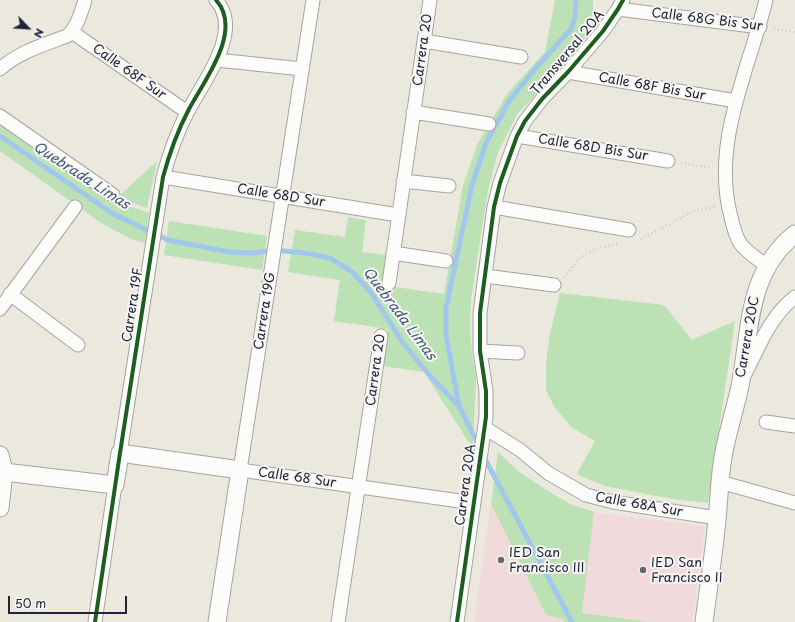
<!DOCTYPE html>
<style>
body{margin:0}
#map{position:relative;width:795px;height:622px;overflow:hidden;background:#ebe8de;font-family:"Playpen Sans",sans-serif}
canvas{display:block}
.north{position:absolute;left:8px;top:8px;width:40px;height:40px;-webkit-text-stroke:3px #f6f6f2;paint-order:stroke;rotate:115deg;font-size:11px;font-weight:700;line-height:16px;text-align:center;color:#22223b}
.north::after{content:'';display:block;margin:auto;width:14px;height:18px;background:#22223b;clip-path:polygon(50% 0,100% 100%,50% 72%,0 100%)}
.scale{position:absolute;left:8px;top:596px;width:119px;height:18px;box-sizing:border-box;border:2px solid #22223b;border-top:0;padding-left:5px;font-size:12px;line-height:14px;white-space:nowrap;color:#22223b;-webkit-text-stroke:3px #f6f6f2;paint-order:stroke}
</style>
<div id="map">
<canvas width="795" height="622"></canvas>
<div class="north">N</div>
<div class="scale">50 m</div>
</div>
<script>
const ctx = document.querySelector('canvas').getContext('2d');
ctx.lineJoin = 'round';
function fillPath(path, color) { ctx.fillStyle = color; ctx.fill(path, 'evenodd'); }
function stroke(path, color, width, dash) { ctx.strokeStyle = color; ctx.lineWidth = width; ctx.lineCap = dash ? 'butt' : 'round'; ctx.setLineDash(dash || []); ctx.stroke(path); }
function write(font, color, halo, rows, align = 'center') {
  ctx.font = font + ' "Playpen Sans",sans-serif'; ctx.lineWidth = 4; ctx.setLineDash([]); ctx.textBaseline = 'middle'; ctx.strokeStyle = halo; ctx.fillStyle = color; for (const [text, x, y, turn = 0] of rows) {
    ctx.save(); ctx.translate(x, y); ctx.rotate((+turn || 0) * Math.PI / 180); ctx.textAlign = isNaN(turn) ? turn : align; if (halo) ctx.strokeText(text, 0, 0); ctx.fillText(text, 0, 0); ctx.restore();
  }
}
fillPath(new Path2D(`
 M491 504 546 615 563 619 564 622H474Z
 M594 512 705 526 692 622H649L581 613Z`), '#f1dadb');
fillPath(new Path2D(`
 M555 0H593V13L587 35 572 56 518 113 498 152 488 190 471 299 470 329 472 354 476 377 473 449 424 372 383 366 388 329 334 321 340 280 288 272 295 230 345 237 348 217 366 220 362 252 386 255 382 285 444 294 463 185 478 143 507 94 545 52Z
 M0 121 110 199 149 213 145 243 131 239 101 223 0 151Z
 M157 161 147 208 118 197Z
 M169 221 267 236 262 270 164 255Z
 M560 293 664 305 692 340 735 321 708 503 672 499 605 486 577 474 595 441 571 427 554 406 546 391V362L550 333Z
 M498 452 519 472 545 489 570 504 594 512 582 613 649 622H564L563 619 546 615 491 504Z`), '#bce1b5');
stroke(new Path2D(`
 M0 136 113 214 168 240 229 252 251 253 275 250 305 253 330 258 351 271 370 291 403 343 431 377 459 406 479 446
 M459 406 446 335V308L472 185 486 143 509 101 535 69 571 29 575 17 576 5 575 0
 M484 457 572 622`), '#a1c8ec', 5);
const minor = new Path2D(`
 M313 0 240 470 474 503
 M766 0C749 70 711 143 731 217 733 226 735 235 740 243 747 253 758 259 767 266
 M618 9 760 27
 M72 32 187 112
 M424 41 521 57
 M217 60 302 69
 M0 69C19 52 43 45 67 36 77 28 81 13 85 0
 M568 72 736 101
 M413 112 489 124
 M0 116 113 195
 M517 136 668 161
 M163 177 398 215
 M403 181 449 186
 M494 207 629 230
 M393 253 446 261
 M485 276 554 285
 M389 283 430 0
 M10 294 78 345
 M0 309 75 207
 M480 351 518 353
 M745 374C759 347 770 316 795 297
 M766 422 795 426
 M485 428 520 450 548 473 586 495 613 502 717 518
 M120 453 163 177C169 155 177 132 188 111 203 82 244 31 216 0
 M720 482 795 503
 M95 622 115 485
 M338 622 381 336
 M457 622 486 417V391L480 351V313L494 207 500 183 517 136 525 121 542 99 568 72 603 31 618 9 623 0`);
const tertiary = new Path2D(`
 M0 455 4 472 0 508
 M4 472 115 485 120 453 240 470 217 622
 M704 622C708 591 713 560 716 529 719 505 719 480 723 457 727 433 735 410 740 386 751 331 746 273 795 234`);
stroke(minor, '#a5a4a1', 15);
stroke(tertiary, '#a5a4a1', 19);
stroke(new Path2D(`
 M774 29 795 32
 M681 163 711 168
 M125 199 144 207
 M641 239 694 211 715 207
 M458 262 473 265
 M564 277C569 273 572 267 576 262 588 250 602 246 619 244
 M383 324 387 297`), '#cac9ca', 2.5, [1, 3]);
stroke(minor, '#fcfcfa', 13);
stroke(tertiary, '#fcfcfa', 17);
stroke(new Path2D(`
 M95 622 120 453 163 177C169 155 177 132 188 111 203 82 244 31 216 0
 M457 622 486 417V391L480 351V313L494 207 500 183 517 136 525 121 542 99 568 72 603 31 618 9 623 0`), '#1b5e20', 4);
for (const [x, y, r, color] of [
 [501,560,4,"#686774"],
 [643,570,4,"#686774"]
]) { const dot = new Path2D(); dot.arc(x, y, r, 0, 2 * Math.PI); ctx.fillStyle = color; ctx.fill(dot); stroke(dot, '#f6f6f2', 1.5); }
write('13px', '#22223b', '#f6f6f2', [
 ["Calle 68G Bis Sur",707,20,7],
 ["Carrera 20",423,50,-82],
 ["Transversal 20A",568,53,-50],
 ["Calle 68F Sur",129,72,35],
 ["Calle 68F Bis Sur",652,87,10],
 ["Calle 68D Bis Sur",593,148,9],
 ["Calle 68D Sur",281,196,9],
 ["Carrera 19F",133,305,-81],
 ["Carrera 19G",265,311,-81],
 ["Carrera 20C",748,337,-80],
 ["Carrera 20",376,370,-82],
 ["Calle 68 Sur",297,478,8],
 ["Carrera 20A",466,485,-82],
 ["Calle 68A Sur",639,505,10]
]);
write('13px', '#22223b', '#f6f6f2', [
 ["IED San",509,553],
 ["Francisco III",509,568],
 ["IED San",651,563],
 ["Francisco II",651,578]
], 'left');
write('italic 14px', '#43587b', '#f6f6f2', [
 ["Quebrada Limas",81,176,33],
 ["Quebrada Limas",399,314,53]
]);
</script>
